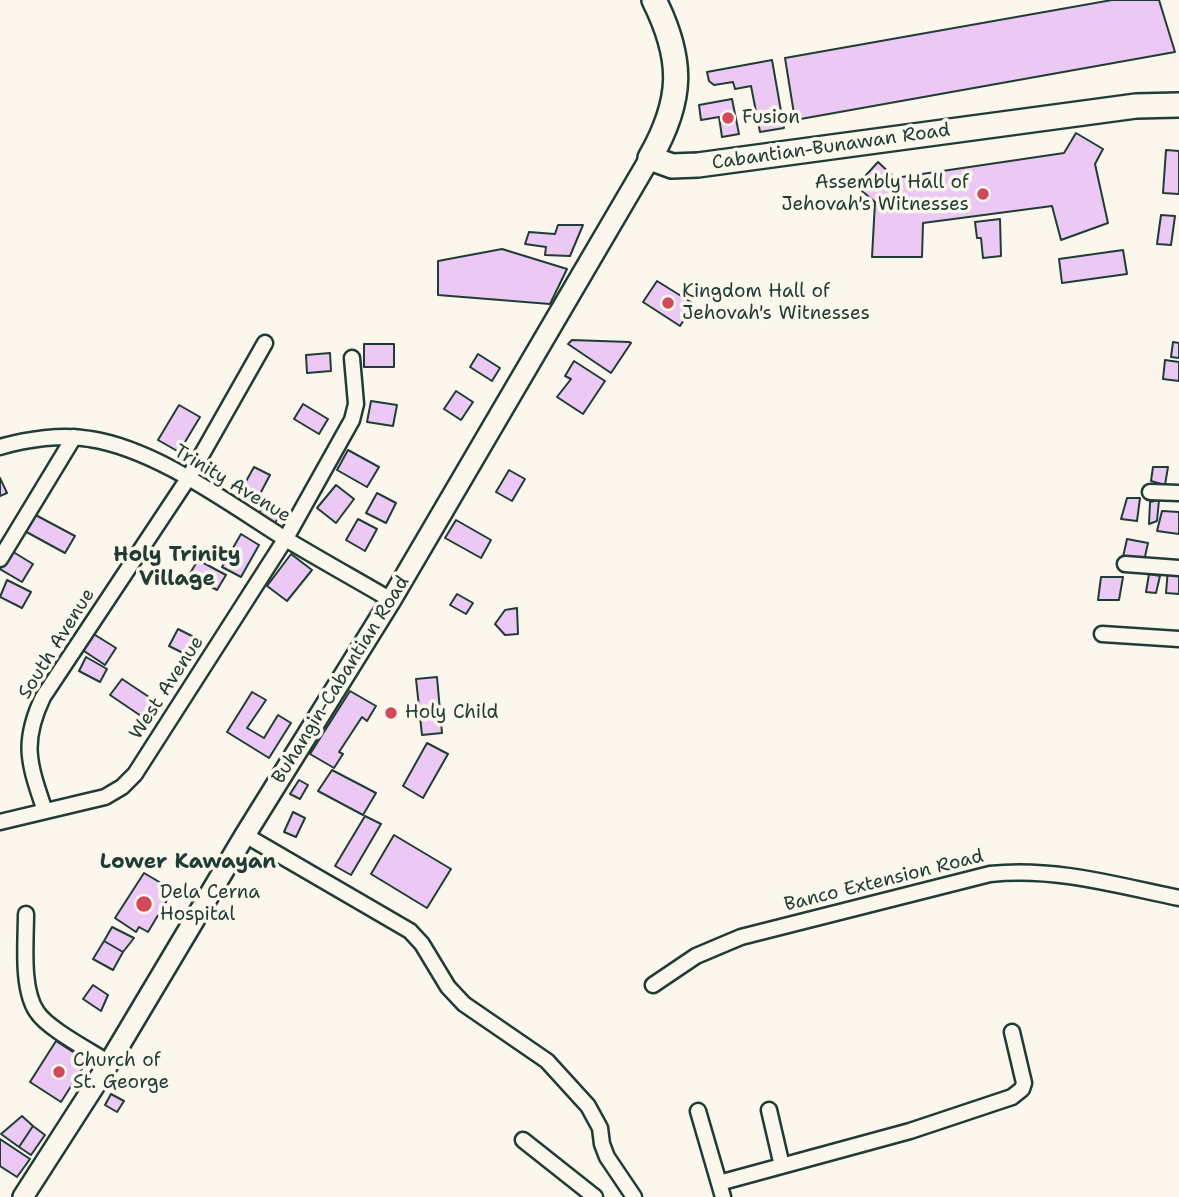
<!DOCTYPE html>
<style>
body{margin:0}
canvas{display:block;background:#fbf7ec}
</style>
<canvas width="1179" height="1197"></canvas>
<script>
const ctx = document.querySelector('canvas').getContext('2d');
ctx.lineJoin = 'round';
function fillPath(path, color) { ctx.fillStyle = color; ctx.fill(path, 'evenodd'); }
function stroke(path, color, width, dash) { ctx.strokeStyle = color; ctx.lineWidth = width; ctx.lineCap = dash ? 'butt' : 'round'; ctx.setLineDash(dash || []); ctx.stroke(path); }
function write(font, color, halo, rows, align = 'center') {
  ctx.font = font + ' "Shantell Sans",sans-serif'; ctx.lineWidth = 7; ctx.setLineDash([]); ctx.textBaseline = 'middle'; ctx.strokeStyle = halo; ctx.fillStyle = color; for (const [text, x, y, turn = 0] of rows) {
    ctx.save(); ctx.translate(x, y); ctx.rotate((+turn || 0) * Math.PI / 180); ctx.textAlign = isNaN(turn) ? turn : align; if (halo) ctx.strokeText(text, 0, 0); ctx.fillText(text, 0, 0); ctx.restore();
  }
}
const building = new Path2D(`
 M1112 0H1159L1175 52 795 120 785 58Z
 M772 60 784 128 760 132 751 86 735 89 733 82 714 85 709 81 707 72Z
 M732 99 739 134 722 137 719 117 701 120 699 105Z
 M1076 133 1103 149 1095 164 1108 223 1061 240 1052 206 923 223 922 257H872L875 202 856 186 878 162 895 178 1064 153Z
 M1166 150 1179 151V194L1163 193Z
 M1161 215 1175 216 1171 245 1157 244Z
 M1000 219 1001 256 983 258 981 238H977L975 222Z
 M558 225H583L570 256 545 255 546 247 525 244 529 232 555 234Z
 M502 249 567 269 550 304 438 295V261Z
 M1123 250 1127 274 1062 283 1059 259Z
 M657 281 694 304 680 326 643 302Z
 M572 340 629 342 631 343 611 373 568 344Z
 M1173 342 1179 343V358L1171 357Z
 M364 344H394V367H364Z
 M330 353 331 371 307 373 306 355Z
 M478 354 500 368 492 381 470 367Z
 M1165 360 1179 362V381L1163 379Z
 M574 361 605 381 583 414 557 397 571 379 565 376Z
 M456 391 473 402 461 420 444 409Z
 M371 401 397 405 393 426 367 422Z
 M303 404 328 419 319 434 294 419Z
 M179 405 200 417 179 452 158 440Z
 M348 450 379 467 367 487 337 470Z
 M254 467 270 475 260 494 244 485Z
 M1153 467H1168L1165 485 1151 481Z
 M509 470 525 479 512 501 496 492Z
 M0 478 7 493 0 496Z
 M336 485 354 499 336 523 317 508Z
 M377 493 396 503 386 523 366 513Z
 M1127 498H1140L1137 521 1121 519Z
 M267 500 283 510 275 523 259 513Z
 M1159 500 1157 521 1149 524 1150 502Z
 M1162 511 1179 512V534L1157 531Z
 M30 512 75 536 65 553 21 529Z
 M358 519 377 529 365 551 346 540Z
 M456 520 491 540 481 558 445 538Z
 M241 534 259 545 241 577 222 567Z
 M1127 539 1148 543 1144 561 1123 557Z
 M10 550 33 564 22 582 0 569Z
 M291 554 312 570 287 601 267 586Z
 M198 560 226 575 217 590 189 575Z
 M1168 569 1179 571V594L1166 593Z
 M1149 574 1160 576 1156 593 1146 592Z
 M1101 577H1123L1119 600H1098Z
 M7 580 31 592 22 608 0 597Z
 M457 594 473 603 466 614 450 605Z
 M517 608 518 634 505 635 495 624 505 610Z
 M178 629 194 637 185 654 169 646Z
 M92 633 116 648 105 665 81 649Z
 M86 657 107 669 100 682 79 671Z
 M437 677 442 733 422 735 416 679Z
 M122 679 155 701 144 718 110 695Z
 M350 691 376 706 367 721 362 717 339 752 343 754 334 768 310 754Z
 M252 692 266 700 247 728 264 738 278 715 291 723 269 758 227 732Z
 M427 743 448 754 423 798 403 786Z
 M332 770 376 793 363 815 318 791Z
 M299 780 308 785 300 799 290 794Z
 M293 812 305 818 296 837 284 832Z
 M365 816 381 824 351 875 335 866Z
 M394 835 451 869 427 908 371 874Z
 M144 873 173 890 148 932 139 927 136 932 115 918Z
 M112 927 134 938 123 952 104 941Z
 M104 941 123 952 113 970 93 959Z
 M93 985 108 995 101 1011 83 999Z
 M56 1041 87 1061 61 1102 30 1082Z
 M111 1094 124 1101 117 1112 105 1105Z
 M22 1116 33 1126 19 1147 1 1134Z
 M33 1126 45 1135 31 1155 19 1147Z
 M0 1139 30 1159 17 1177 0 1166Z`);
fillPath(building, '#ecc9f4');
stroke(building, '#1f3d34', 2);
const street = new Path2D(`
 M0 447C27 439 62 434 90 439 156 449 228 503 284 538 319 559 355 579 391 600
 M1150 492 1179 493
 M0 559 74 437
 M1125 564 1179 568
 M1102 634 1179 639
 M45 811C29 764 21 743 43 697L189 477 265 343
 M0 822 105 797 122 787 135 774 286 538 352 420 356 404 352 358
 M245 835 410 931 422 944 448 987 464 1004 547 1061 588 1106 600 1128 602 1144 607 1157 634 1197
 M26 914C26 942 21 989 37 1012 48 1029 91 1051 109 1063
 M653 985 696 956 741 937 990 874C1054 867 1116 885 1179 898
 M769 1110 782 1166
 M698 1111 723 1197
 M523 1140 595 1197
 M719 1183 910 1131 1012 1097 1022 1089 1024 1083 1012 1032`);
const secondary = new Path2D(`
 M23 1197 109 1063 245 835 391 600 650 158`);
const primary = new Path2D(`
 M654 0C684 60 683 100 650 158L672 166 698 165 1136 106 1179 105`);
stroke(street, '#1f3d34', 19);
stroke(secondary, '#1f3d34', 24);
stroke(primary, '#1f3d34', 28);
stroke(street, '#fbf7ec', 14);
stroke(secondary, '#fbf7ec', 19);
stroke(primary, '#fbf7ec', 23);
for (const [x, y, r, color] of [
 [728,118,7,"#d1495b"],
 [983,194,7,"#d1495b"],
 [668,303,7,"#d1495b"],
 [391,713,7,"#d1495b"],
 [144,904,9,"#d1495b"],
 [59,1072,7,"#d1495b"]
]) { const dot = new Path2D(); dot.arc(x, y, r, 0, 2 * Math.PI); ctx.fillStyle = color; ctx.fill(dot); stroke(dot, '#fbf7ec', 2.5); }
write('19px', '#1f3d34', '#fbf7ec', [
 ["Fusion",742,118],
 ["Assembly Hall of",969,183,"right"],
 ["Jehovah's Witnesses",969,205,"right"],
 ["Kingdom Hall of",682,292],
 ["Jehovah's Witnesses",682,314],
 ["Holy Child",405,713],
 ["Dela Cerna",160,893],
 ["Hospital",160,915],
 ["Church of",73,1061],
 ["St. George",73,1083]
], 'left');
write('19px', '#1f3d34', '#fbf7ec', [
 ["Cabantian-Bunawan Road",831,147,-8],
 ["Trinity Avenue",232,484,31],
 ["South Avenue",57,644,-58],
 ["Buhangin-Cabantian Road",341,680,-58],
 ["West Avenue",167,688,-57],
 ["Banco Extension Road",884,881,-14]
]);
write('bold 21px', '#1f3d34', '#fbf7ec', [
 ["Holy Trinity",177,556],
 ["Village",177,580],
 ["Lower Kawayan",188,863]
]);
</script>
